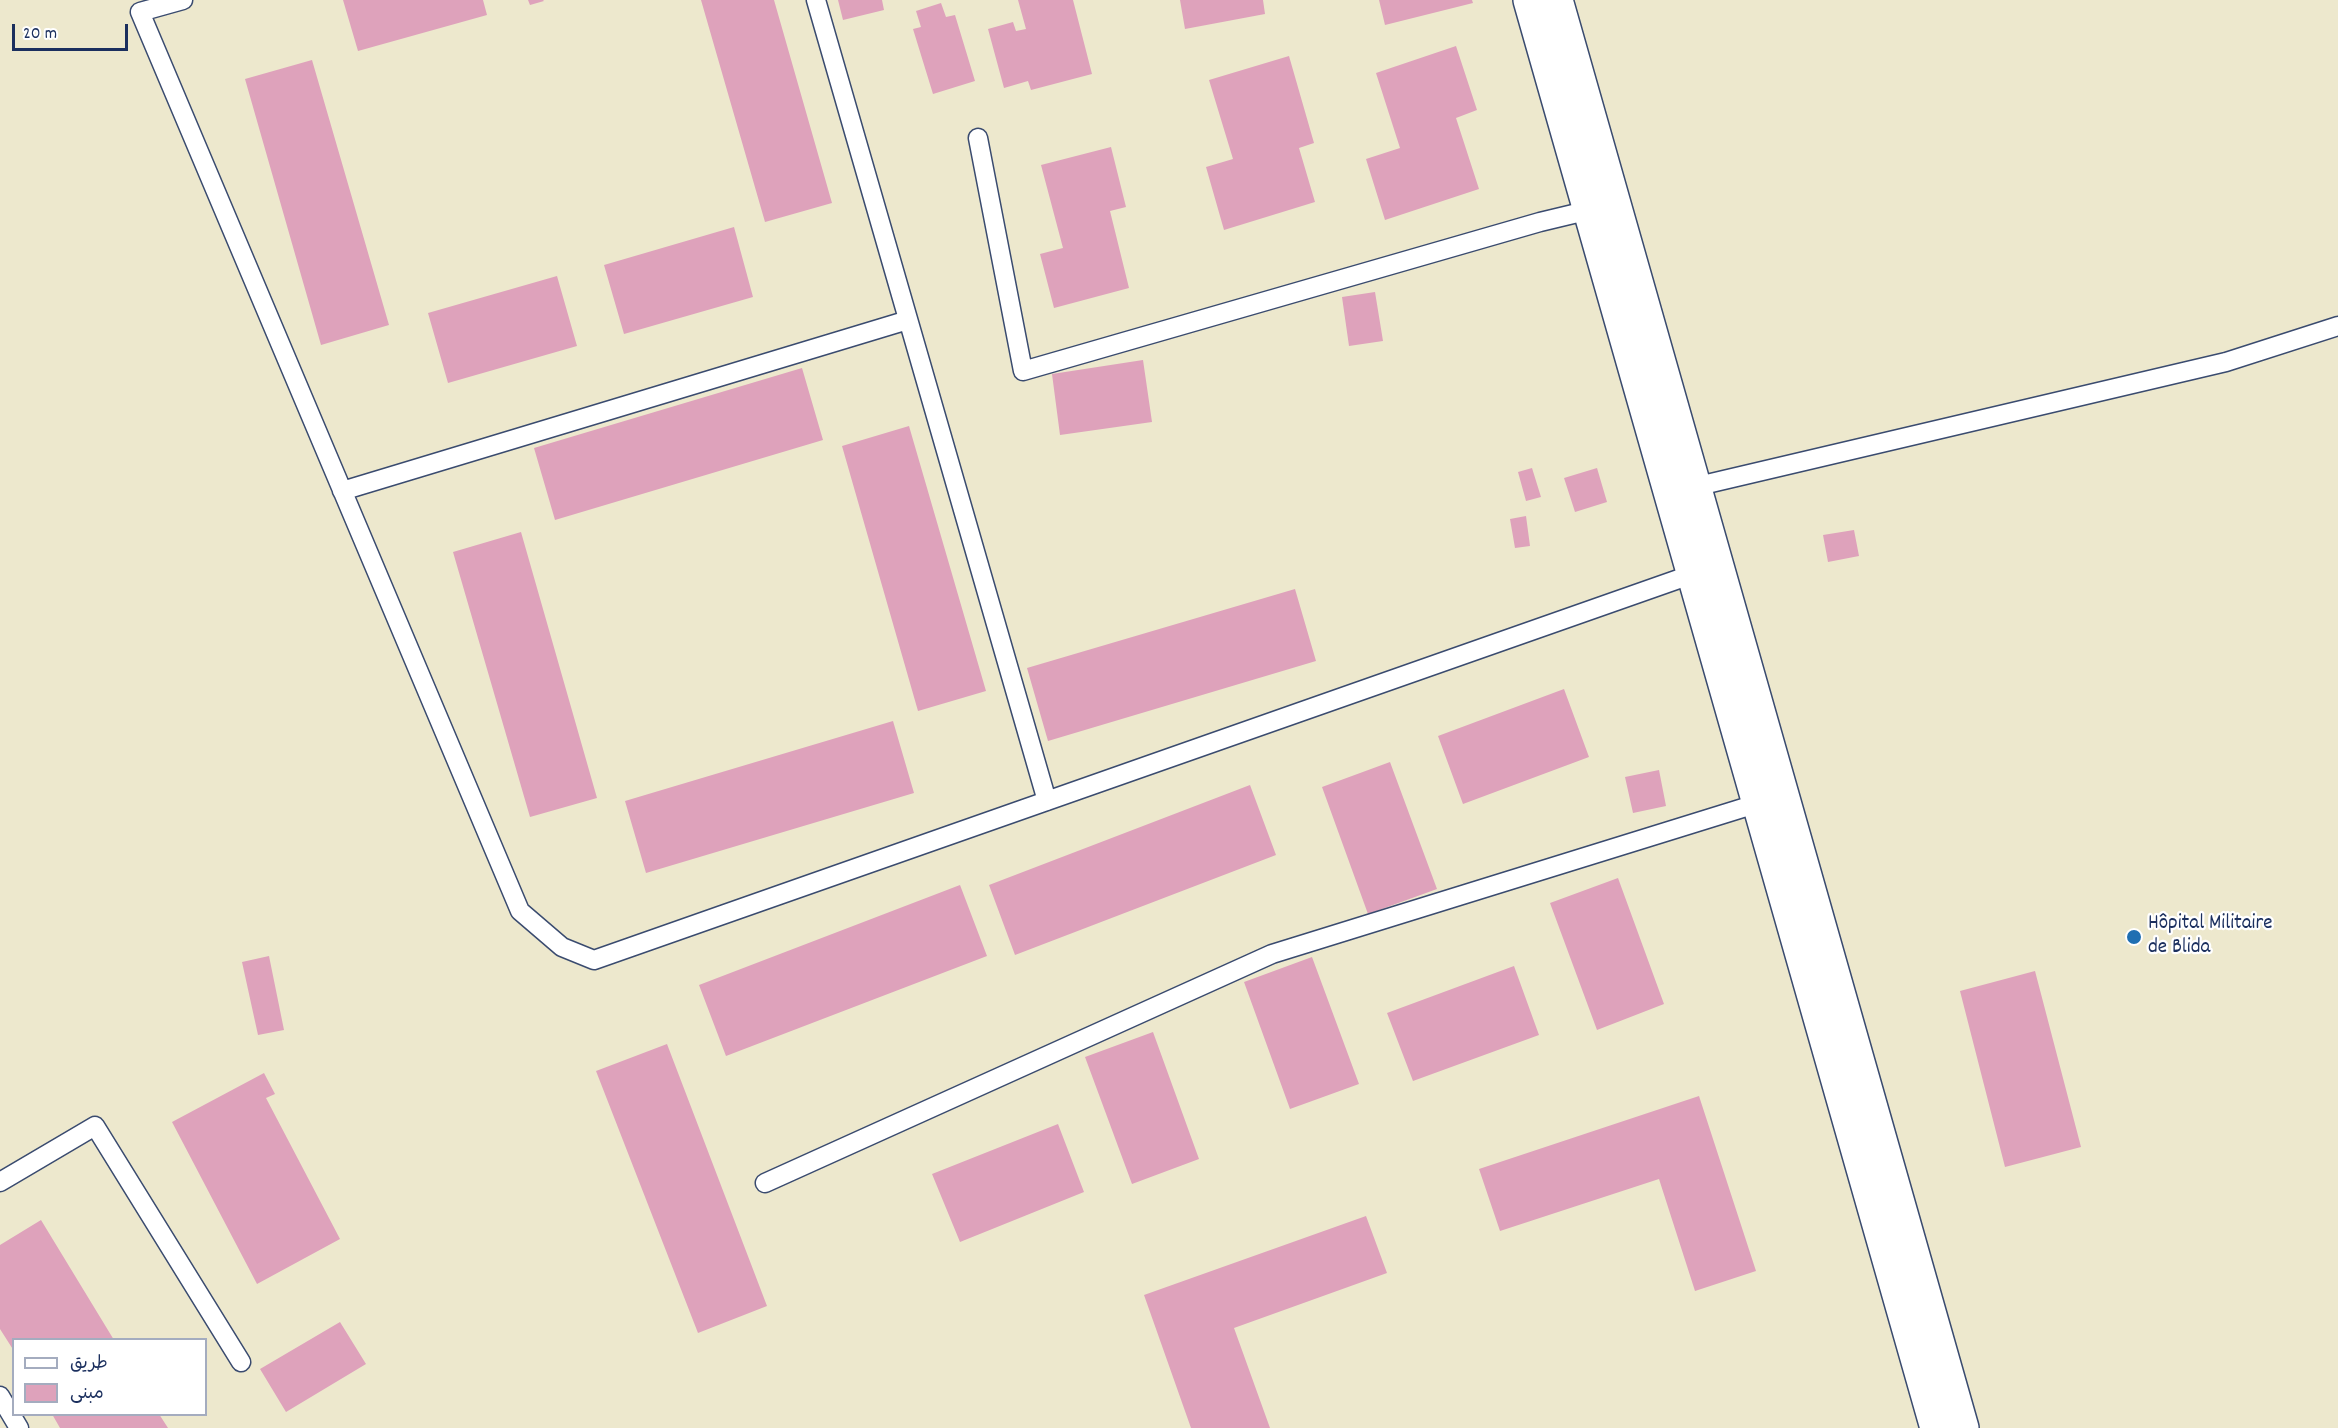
<!DOCTYPE html>
<meta charset="utf-8">
<style>
body{margin:0}
#map{position:relative;width:2338px;height:1428px;overflow:hidden;background:#ede8cd;font-family:Dekko,"Playpen Sans Arabic",sans-serif}
canvas{display:block}
.legend{position:absolute;left:12px;top:1338px;width:195px;height:78px;box-sizing:border-box;background:#fff;border:2px solid #a4acbf;margin:0;padding:8px 10px;list-style:none;font-size:18px;color:#1b2f5e}
.legend li{display:flex;align-items:center;gap:12px;height:30px}
.legend b{width:30px;border:2px solid #a4acbf}
.scale{position:absolute;left:12px;top:24px;width:116px;height:27px;box-sizing:border-box;border:3px solid #1b2f5e;border-top:0;padding-left:8px;font-size:18px;line-height:21px;white-space:nowrap;color:#1b2f5e;-webkit-text-stroke:4px #fff;paint-order:stroke}
</style>
<div id="map">
<canvas width="2338" height="1428"></canvas>
<ul class="legend">
<li><b style="height:8px;background:#fff"></b>طريق</li>
<li><b style="height:16px;background:#dea2bb"></b>مبنى</li>
</ul>
<div class="scale">20 m</div>
</div>
<script>
const ctx = document.querySelector('canvas').getContext('2d');
ctx.lineJoin = 'round';
function fillPath(path, color) { ctx.fillStyle = color; ctx.fill(path, 'evenodd'); }
function stroke(path, color, width, dash) { ctx.strokeStyle = color; ctx.lineWidth = width; ctx.lineCap = dash ? 'butt' : 'round'; ctx.setLineDash(dash || []); ctx.stroke(path); }
function write(font, color, halo, rows, align = 'center') {
  ctx.font = font + ' Dekko,sans-serif'; ctx.lineWidth = 4.5; ctx.setLineDash([]); ctx.textBaseline = 'middle'; ctx.strokeStyle = halo; ctx.fillStyle = color; for (const [text, x, y, turn = 0] of rows) {
    ctx.save(); ctx.translate(x, y); ctx.rotate((+turn || 0) * Math.PI / 180); ctx.textAlign = isNaN(turn) ? turn : align; if (halo) ctx.strokeText(text, 0, 0); ctx.fillText(text, 0, 0); ctx.restore();
  }
}
fillPath(new Path2D(`
 M343 0H483L487 15 358 51Z
 M528 0H543L544 1 530 5Z
 M701 0H774L832 203 765 222Z
 M838 0H882L884 10 843 20Z
 M1018 0H1073L1092 74 1031 90 1028 81 1004 88 988 29 1013 22 1016 31 1026 29Z
 M1180 0H1263L1265 14 1185 29Z
 M1379 0H1472L1473 3 1385 25Z
 M941 3 946 17 955 15 975 81 933 94 913 29 921 27 916 11Z
 M1456 46 1477 110 1456 118 1479 189 1385 220 1366 159 1400 148 1376 73Z
 M1289 56 1314 143 1299 148 1315 202 1224 230 1206 167 1233 159 1209 80Z
 M312 60 389 325 321 345 245 79Z
 M1111 147 1126 207 1110 211 1129 288 1054 308 1040 254 1063 248 1041 165Z
 M734 227 753 297 624 334 604 265Z
 M557 276 577 346 448 383 428 313Z
 M1375 292 1383 341 1349 346 1342 297Z
 M1143 360 1152 422 1060 435 1052 374Z
 M802 368 823 440 555 520 534 448Z
 M909 426 986 691 918 711 842 446Z
 M1532 468 1541 497 1526 501 1518 472Z
 M1597 468 1607 502 1575 512 1564 478Z
 M1526 516 1530 546 1515 548 1510 519Z
 M1854 530 1859 556 1828 562 1823 535Z
 M521 532 597 798 530 817 453 552Z
 M1295 589 1316 661 1048 741 1027 668Z
 M1564 689 1589 757 1463 804 1438 736Z
 M893 721 914 793 646 873 625 801Z
 M1390 762 1437 889 1368 914 1322 787Z
 M1659 770 1666 806 1633 813 1625 777Z
 M1250 785 1276 855 1015 955 989 885Z
 M1618 878 1664 1004 1597 1030 1550 903Z
 M960 885 987 956 726 1056 699 985Z
 M269 956 284 1030 258 1035 242 962Z
 M1312 957 1359 1084 1290 1109 1244 982Z
 M1514 966 1539 1035 1413 1081 1387 1013Z
 M2035 971 2081 1147 2005 1167 1960 991Z
 M1153 1032 1199 1159 1132 1184 1085 1057Z
 M667 1044 767 1306 698 1333 596 1071Z
 M264 1073 275 1094 266 1098 340 1239 257 1284 172 1122Z
 M1699 1096 1756 1271 1695 1291 1659 1179 1500 1231 1479 1169Z
 M1058 1124 1084 1192 960 1242 932 1174Z
 M1366 1216 1387 1273 1234 1328 1270 1428H1191L1144 1295Z
 M41 1220 114 1340H14V1351L0 1329V1245Z
 M340 1322 366 1364 286 1412 260 1369Z
 M52 1414H159L168 1428H60Z`), '#dea2bb');
const lane = new Path2D(`
 M183 0 140 12 520 911 562 947 594 960 1693 574
 M816 0 1047 801
 M978 138 1023 371 1540 222 1590 210
 M1694 487 2226 362 2338 326
 M342 491 908 320
 M0 1182 95 1126 241 1362
 M765 1183 1272 954 1759 803
 M0 1396 19 1428`);
const primary = new Path2D(`
 M1530 0 1937 1428
 M1556 0 1962 1428`);
stroke(lane, '#3a4b6f', 21);
stroke(primary, '#3a4b6f', 36);
stroke(lane, '#fff', 18);
stroke(primary, '#fff', 33);
for (const [x, y, r, color] of [
 [2134,937,8,"#1f6fb2"]
]) { const dot = new Path2D(); dot.arc(x, y, r, 0, 2 * Math.PI); ctx.fillStyle = color; ctx.fill(dot); stroke(dot, '#fff', 2); }
write('21px', '#1b2f5e', '#fff', [
 ["Hôpital Militaire",2148,925],
 ["de Blida",2148,949]
], 'left');
</script>
